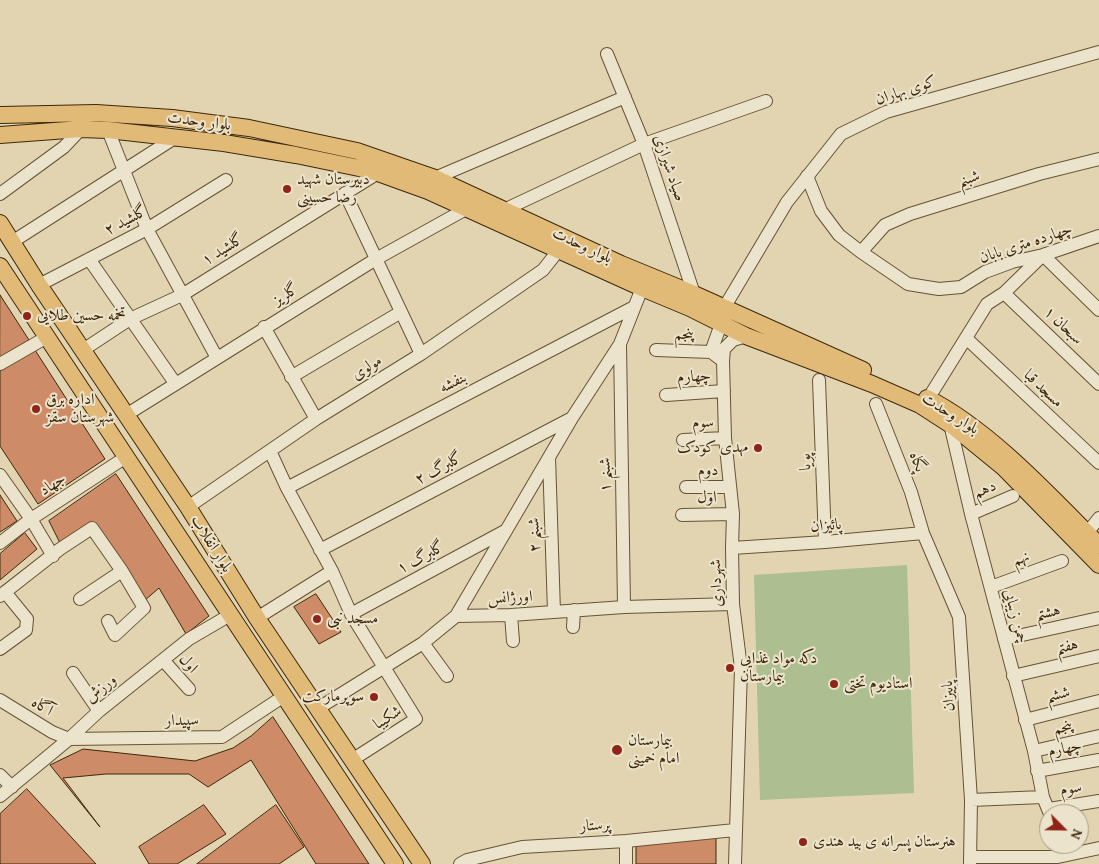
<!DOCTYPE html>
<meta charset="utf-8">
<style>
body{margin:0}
#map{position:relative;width:1099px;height:864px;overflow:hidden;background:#e2d4b0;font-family:"Gentium Book Plus",serif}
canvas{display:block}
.north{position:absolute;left:1039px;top:804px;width:50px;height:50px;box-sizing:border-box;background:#ece3cc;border:1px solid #a6987f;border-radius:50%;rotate:113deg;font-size:14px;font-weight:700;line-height:20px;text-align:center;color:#3d280b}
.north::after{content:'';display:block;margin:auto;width:18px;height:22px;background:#8f2418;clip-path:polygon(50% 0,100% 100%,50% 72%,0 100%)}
</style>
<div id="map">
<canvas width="1099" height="864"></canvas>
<div class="north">N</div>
</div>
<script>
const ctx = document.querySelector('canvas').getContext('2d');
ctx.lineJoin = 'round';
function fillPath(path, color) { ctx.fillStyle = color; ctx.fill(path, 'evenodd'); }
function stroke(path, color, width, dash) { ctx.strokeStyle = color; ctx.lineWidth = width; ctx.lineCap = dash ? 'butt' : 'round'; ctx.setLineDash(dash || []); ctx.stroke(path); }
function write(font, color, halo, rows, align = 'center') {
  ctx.font = font + ' "Gentium Book Plus",Amiri,serif'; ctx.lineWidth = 4; ctx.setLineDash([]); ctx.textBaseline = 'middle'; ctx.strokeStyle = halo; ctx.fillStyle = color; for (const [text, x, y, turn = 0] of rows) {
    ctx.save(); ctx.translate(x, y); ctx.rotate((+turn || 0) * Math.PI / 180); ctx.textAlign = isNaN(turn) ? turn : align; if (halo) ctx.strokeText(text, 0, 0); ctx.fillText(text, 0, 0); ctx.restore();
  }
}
fillPath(new Path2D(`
 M907 565 914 793 760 800 754 575Z`), '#adbe90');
const building = new Path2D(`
 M0 295 29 340 0 357Z
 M35 350 105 459 38 504 0 446V371Z
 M116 474 209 616 186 634 159 588 144 601 94 524 60 543 49 521Z
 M0 495 17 521 0 532Z
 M25 533 37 549 0 580V554Z
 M316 594 341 632 319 644 294 607Z
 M273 717 369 864H316L251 760 208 787 189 774H106L63 778 100 827 50 765 83 749 195 761 233 748 251 736Z
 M27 789 96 864H0V814Z
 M204 805 226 834 177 864H149L139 847Z
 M276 805 304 847 279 864H197Z
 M716 838V864H636V845Z`);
fillPath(building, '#cd8c67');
stroke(building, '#3d280b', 1);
const minor = new Path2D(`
 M607 54 644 144 694 294
 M108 130 147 229 217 358
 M807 176 821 211 839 235 861 252 908 284 939 289 961 287 985 272 1012 262 1043 255 1099 236
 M435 178 625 97
 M345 193 421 354
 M0 194 64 147 81 129
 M504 210 644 144 766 101
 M12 242 173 139 179 137
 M861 252 885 225 910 214 1039 174 1099 159
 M1043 255 1099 310
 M89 259 175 383
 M39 285 147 229 226 180
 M1004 293 1099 384
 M264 327 316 419
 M966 338 1099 463
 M620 344 624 607
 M83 350 130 319 182 295 378 173
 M656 350 711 352
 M723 361 724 349 733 340 746 336
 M0 364 47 337
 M291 377 401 312
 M819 380 825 542
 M666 395 724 391
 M928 399 987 304 1004 293 1043 255
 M876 404 911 492 923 533 959 617 971 800 970 864
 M126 415 376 259 466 209
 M950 424 971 514 1034 751 1043 797 1050 814
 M683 440 725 438
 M270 451 287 488 332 571 351 614 416 719 352 760
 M549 457 554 612
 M0 475 31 519 53 556
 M686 487H730
 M287 488 634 307
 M188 507 316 419 421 354 543 270 558 251
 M971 514 1013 496
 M682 515 733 514
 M1080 537 1087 533 1099 518
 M0 543 31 519 126 457
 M732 548 825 542 923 533
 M320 550 572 418
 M991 587 1062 561
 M0 596 60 549 92 528 122 571 144 608 115 635 108 621
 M80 599 122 571
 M351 614 505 531
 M511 615 513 641
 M456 616 572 418 620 344 642 288
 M257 618 332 571
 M573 627 574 610
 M1004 639 1099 618
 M423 643 447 676
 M0 649 26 630 27 619 5 592
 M163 660 189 689
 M73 673 99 711
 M1013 676 1099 656
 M0 700 52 732 69 739 222 737 284 696
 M317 709 423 643 456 616 511 615 624 607 733 604
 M1025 720 1099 701
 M1034 751 1099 736
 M1037 771 1099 760
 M0 775 12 787
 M0 796 69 739 99 711 189 639 230 615
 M971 800 1043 797
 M1049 809 1099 801
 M970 857H1058L1099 848
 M460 864 467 860 522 847 626 841 735 830
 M626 864V841
 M735 864 741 668 733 604 732 548 733 514 725 438 723 361 711 352 721 324 724 308 787 202 841 134 886 112 1099 52`);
const major = new Path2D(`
 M0 115 96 113 172 118 249 128 357 151 435 178 621 264 694 294 863 370
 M0 135 81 129 108 130 224 143 296 155 359 168 378 173 428 191 642 288 690 308 746 336 872 384 920 405 954 427 1003 467 1099 565
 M0 223 39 285 188 507 257 618 422 864
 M0 266 395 864
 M927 398C990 430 1049 495 1099 545`);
stroke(minor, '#665334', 14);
stroke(major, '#3d280b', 18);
stroke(minor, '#ece3cc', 12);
stroke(major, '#e1ba78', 16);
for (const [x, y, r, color] of [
 [287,189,5,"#8f2418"],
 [27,316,5,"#8f2418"],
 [36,409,5,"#8f2418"],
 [758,448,5,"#8f2418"],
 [317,619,5,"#8f2418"],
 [730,668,5,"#8f2418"],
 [834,684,5,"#8f2418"],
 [374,697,5,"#8f2418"],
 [617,750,6,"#8f2418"],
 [803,842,5,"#8f2418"]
]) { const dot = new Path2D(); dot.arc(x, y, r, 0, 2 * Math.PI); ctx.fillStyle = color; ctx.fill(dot); stroke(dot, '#ece3cc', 2); }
write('16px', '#3d280b', '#ece3cc', [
 ["کوی بهاران",906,91,-18],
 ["بلوار وحدت",199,122,7],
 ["صیاد شیرازی",669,168,71],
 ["شبنم",969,179,-17],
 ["گلشید ۲",126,221,-28],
 ["چهارده متری بابان",1026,244,-18],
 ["بلوار وحدت",582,246,25],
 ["گلشید ۱",223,250,-32],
 ["گلریز",286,295,-32],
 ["سبحان ۱",1063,326,44],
 ["پنجم",684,335,2],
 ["مولوی",367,368,-32],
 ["چهارم",694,377,-3],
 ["بنفشه",453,383,-27],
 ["مسجد قبا",1043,389,43],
 ["بلوار وحدت",950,414,32],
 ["سوم",703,423,-2],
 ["پویا",806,462,-92],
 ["پگاه",917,462,69],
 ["گلبرگ ۲",439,469,-28],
 ["دوم",708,471,-1],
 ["شبنم ۱",606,475,-91],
 ["جهاد",53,485,-33],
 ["دهم",985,490,-23],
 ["اول",707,498,-1],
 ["پائیزان",826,526,-5],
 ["شبنم ۲",535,535,-92],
 ["بلوار انقلاب",211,544,58],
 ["گلبرگ ۱",421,558,-28],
 ["نهم",1021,559,-20],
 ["شهرداری",717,583,-92],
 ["اورژانس",510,598,-2],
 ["هشتم",1048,613,-12],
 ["چمن زیبایی",1015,616,75],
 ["هفتم",1067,647,-13],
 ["اول",188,664,49],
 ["ورزش",101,689,-39],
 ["ششم",1058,695,-14],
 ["پاییزان",949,696,-94],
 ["آگاه",42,707,31],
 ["شکیبا",388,718,-33],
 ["سپیدار",182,721,-1],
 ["پنجم",1063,728,-12],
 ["چهارم",1065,749,-10],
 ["سوم",1071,789,-9],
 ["پرستار",595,826,-3]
]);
write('16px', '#3d280b', '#ece3cc', [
 ["دبیرستان شهید",297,180],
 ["رضا حسینی",297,198],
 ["تخمه حسین طلایی",37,316],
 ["اداره برق",46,400],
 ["شهرستان سقز",46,418],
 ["مهدی کودک",748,448,"right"],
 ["مسجد نبی",327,619],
 ["دکه مواد غذایی",740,659],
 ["بیمارستان",740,677],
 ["استادیوم تختی",844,684],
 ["سوپرمارکت",364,697,"right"],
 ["بیمارستان",628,741],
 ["امام خمینی",628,759],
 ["هنرستان پسرانه ی بید هندی",813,842]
], 'left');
</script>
